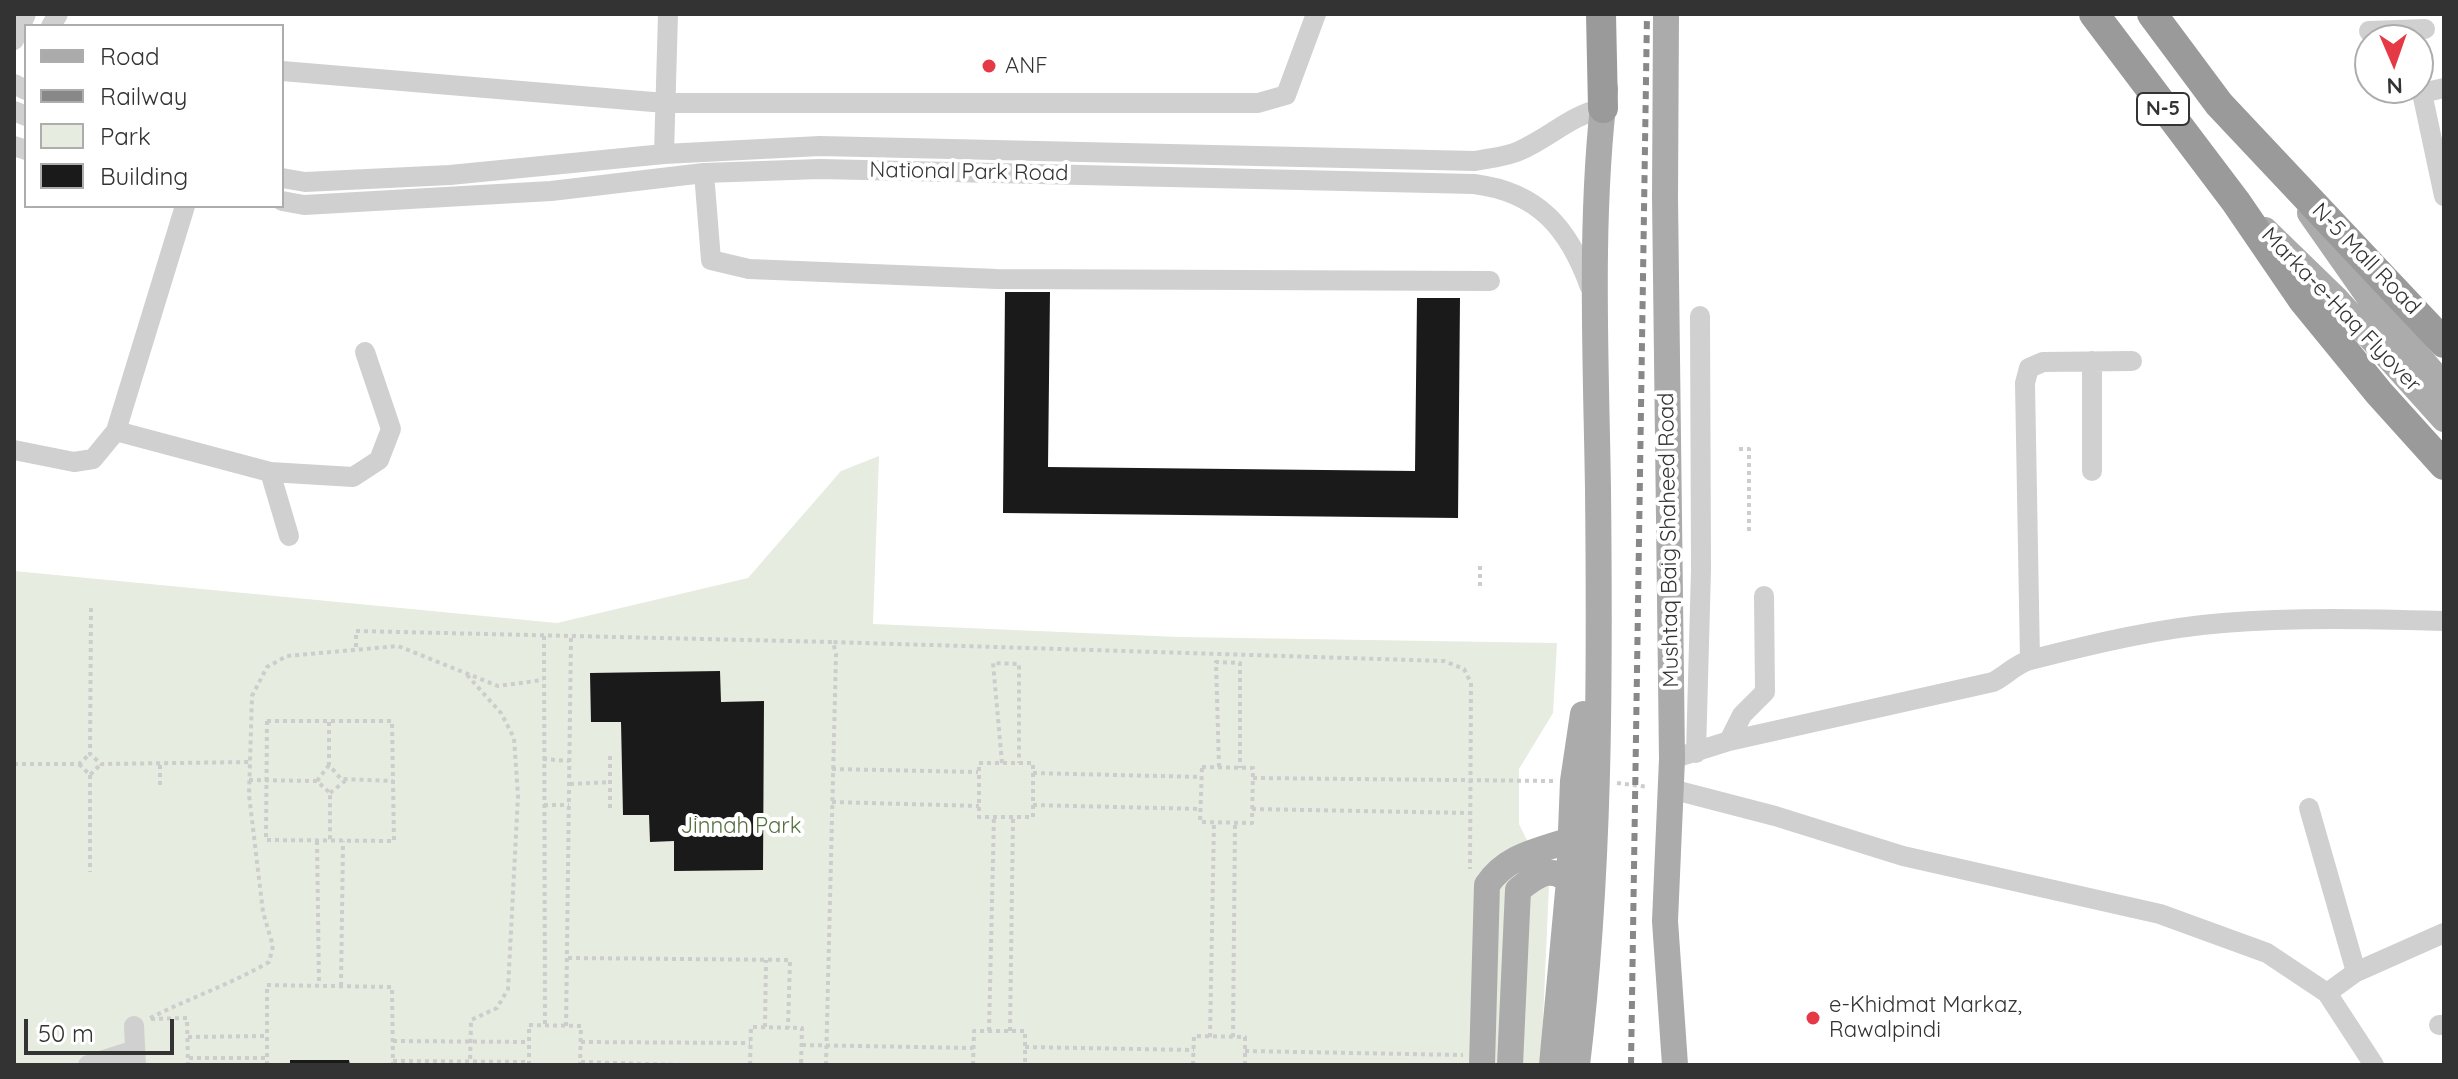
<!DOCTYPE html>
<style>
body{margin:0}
#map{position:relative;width:2458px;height:1079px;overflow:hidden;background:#fff;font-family:Quicksand,sans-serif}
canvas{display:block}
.frame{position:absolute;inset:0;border:16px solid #333;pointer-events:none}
.legend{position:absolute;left:24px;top:24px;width:260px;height:184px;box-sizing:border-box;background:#fff;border:2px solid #adadad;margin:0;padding:10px 14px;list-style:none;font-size:24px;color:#333}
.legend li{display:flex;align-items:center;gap:16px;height:40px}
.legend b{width:40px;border:2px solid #adadad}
.north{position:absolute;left:2354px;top:24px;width:80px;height:80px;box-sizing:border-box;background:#fff;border:2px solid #adadad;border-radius:50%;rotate:178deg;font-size:22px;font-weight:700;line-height:32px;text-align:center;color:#333}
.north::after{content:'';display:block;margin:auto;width:28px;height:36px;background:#e63946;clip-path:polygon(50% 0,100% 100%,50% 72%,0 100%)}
.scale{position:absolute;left:24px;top:1019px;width:150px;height:36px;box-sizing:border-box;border:4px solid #333;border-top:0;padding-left:10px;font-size:24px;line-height:28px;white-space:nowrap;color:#333;-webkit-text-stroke:6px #fff;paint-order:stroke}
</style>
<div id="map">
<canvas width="2458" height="1079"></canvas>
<div class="frame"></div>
<ul class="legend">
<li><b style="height:10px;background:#ababab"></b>Road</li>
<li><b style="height:10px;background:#888"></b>Railway</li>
<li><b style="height:22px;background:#e6ecdf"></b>Park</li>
<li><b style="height:22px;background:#1a1a1a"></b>Building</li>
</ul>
<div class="north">N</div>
<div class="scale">50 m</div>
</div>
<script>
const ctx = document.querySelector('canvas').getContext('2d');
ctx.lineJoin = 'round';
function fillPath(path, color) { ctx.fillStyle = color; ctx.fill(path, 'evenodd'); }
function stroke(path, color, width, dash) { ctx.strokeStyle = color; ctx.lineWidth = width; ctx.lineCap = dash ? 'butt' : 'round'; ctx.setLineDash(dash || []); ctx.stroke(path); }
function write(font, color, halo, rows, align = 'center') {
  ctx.font = font + ' Quicksand,sans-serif'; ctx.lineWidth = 8; ctx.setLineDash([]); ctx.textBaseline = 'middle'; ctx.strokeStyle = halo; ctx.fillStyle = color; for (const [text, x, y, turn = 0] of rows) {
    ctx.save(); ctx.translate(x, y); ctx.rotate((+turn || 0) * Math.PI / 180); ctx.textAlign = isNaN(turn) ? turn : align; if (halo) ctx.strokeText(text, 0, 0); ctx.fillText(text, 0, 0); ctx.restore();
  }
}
fillPath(new Path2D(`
 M879 456 873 624 1178 637 1557 643 1553 713 1519 769V824L1549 885 1541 1065H14V571L557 623 748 578 841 471Z`), '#e6ecdf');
fillPath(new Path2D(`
 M1005 292H1050L1048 467 1415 471 1417 298H1460L1458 518 1003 513Z
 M720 671 721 702 764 701 763 870 674 871V841L650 842 649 815H623L621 722H591L590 673Z
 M290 1060H349L350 1065H290Z`), '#1a1a1a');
stroke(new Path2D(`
 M1739 449H1749V533
 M1480 586V564
 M91 608 90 754 101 764 250 762
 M544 636 545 1025
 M356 647V631L833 642
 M467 675 501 713 514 738 518 796 508 989 497 1008 471 1020 470 1065
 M267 721H392L394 841 266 840Z
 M329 722V765L341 779 393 781
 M610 756V809
 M543 759 569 761
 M979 763H1033V817H979Z
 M1002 763 993 663 1019 664V763
 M14 764H79L90 754
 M79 764 90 775 101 764
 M1202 767 1253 768 1252 823 1200 822Z
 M1219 767 1216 662 1240 663V768
 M832 769 978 772
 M1033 773 1201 777
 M90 775V872
 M1253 778 1553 781
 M249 780 317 781 330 793V841
 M317 781 329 765
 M1617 783 1648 787
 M570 784 611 782
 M160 785V764
 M330 793 345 781
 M832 802 979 806
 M544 805H569
 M1033 805 1201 809
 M1252 809 1470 813
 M317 841 319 985
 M568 958 790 960 788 1028
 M341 986 343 841
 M150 1018C190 998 231 984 269 962L273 946 263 912 249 795 252 696 267 667 287 656 398 646 498 686 543 680
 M151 1019 187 1018 188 1065
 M566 1026 571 636
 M765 1027 766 960
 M989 1031 994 816
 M1010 1031 1013 817
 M188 1037 265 1036
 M1210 1037 1214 822
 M1233 1037 1235 823
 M393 1041 529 1042
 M581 1042 750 1043
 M802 1045 973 1048
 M1025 1047 1194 1050
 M1245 1051 1463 1055
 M189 1058H266
 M393 1061 529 1062
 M581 1062 682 1065
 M267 1065V985L392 987 393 1065
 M529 1065V1025L581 1026 580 1065
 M750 1065 751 1027 802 1028 801 1065
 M826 1065 836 654 833 642 1444 661 1464 669 1471 683 1470 869
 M973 1065 974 1031H1025V1065
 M1193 1065 1194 1036 1245 1037V1065`), '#cdcdcd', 4, [4, 4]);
stroke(new Path2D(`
 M51 26 58 14
 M14 40 26 14
 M2376 40 2369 31 2425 29
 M282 71 665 103H1258L1286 95 1316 14
 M14 84 26 90
 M2417 88 2422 93 2444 196
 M2422 93 2444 88
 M14 111 26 116
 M14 146 26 150
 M664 154 668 14
 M704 173 711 260 749 269 997 279 1490 281
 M282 178 305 182 450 175 664 154 820 146 1475 161C1489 158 1506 157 1519 151 1551 137 1569 116 1603 108
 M282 201 304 205 551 191 704 173 820 169 1474 184C1539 192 1569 229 1590 287
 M116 431 270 472 289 536
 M14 450 74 462 93 459 116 431 185 206
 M2092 471V361
 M270 472 353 477 379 460 391 429 365 352
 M2030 660 2025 383 2029 368 2043 362 2132 361
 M1729 741 1742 715 1765 692 1764 596
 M1696 753 1701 570 1700 316
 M1672 759 1729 741 1993 682C2007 675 2014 665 2030 660 2093 644 2158 628 2223 623 2296 617 2370 619 2444 621
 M1671 789 1775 816 1903 856 2160 914 2267 953 2327 993 2374 1065
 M2309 808 2356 972
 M2327 993 2356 972 2444 933
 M2439 1025H2444
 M134 1026 136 1065
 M88 1065 135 1050`), '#d0d0d0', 20);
stroke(new Path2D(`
 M1666 14 1665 197 1672 759 1665 921 1675 1065
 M2310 213 2376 307 2444 386
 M2265 230 2335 298 2444 419
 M1482 1065 1487 885C1507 855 1539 851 1570 840
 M1510 1065 1518 890C1536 876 1550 864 1569 881
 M1552 1065 1569 881 1573 781 1583 714
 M1577 1065C1600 874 1600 681 1598 489 1596 360 1589 217 1605 89`), '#ababab', 26);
stroke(new Path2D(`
 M1601 14 1603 108
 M2094 14 2236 202 2303 300 2379 393 2444 465
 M2152 14 2219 104 2444 343`), '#9a9a9a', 30);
stroke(new Path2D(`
 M1631 1065 1647 14`), '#888', 6, [8, 6]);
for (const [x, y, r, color] of [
 [989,66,8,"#e63946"],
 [1813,1018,8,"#e63946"]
]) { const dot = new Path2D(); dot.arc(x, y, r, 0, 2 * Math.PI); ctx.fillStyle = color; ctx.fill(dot); stroke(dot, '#fff', 3); }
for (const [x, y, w] of [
 [2163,109,52]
]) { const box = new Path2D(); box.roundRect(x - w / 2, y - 16, w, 32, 6); ctx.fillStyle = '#fff'; ctx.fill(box); stroke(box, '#333', 2); }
write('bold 20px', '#333', null, [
 ["N-5",2163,109]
]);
write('22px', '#333', '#fff', [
 ["ANF",1005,66],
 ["e-Khidmat Markaz,",1829,1005],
 ["Rawalpindi",1829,1030]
], 'left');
write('22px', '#333', '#fff', [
 ["National Park Road",969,172,1],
 ["N-5 Mall Road",2366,259,46],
 ["Marka-e-Haq Flyover",2341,310,46],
 ["Mushtaq Baig Shaheed Road",1669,540,-91]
]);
write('22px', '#56703f', '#fff', [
 ["Jinnah Park",741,826]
]);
</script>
